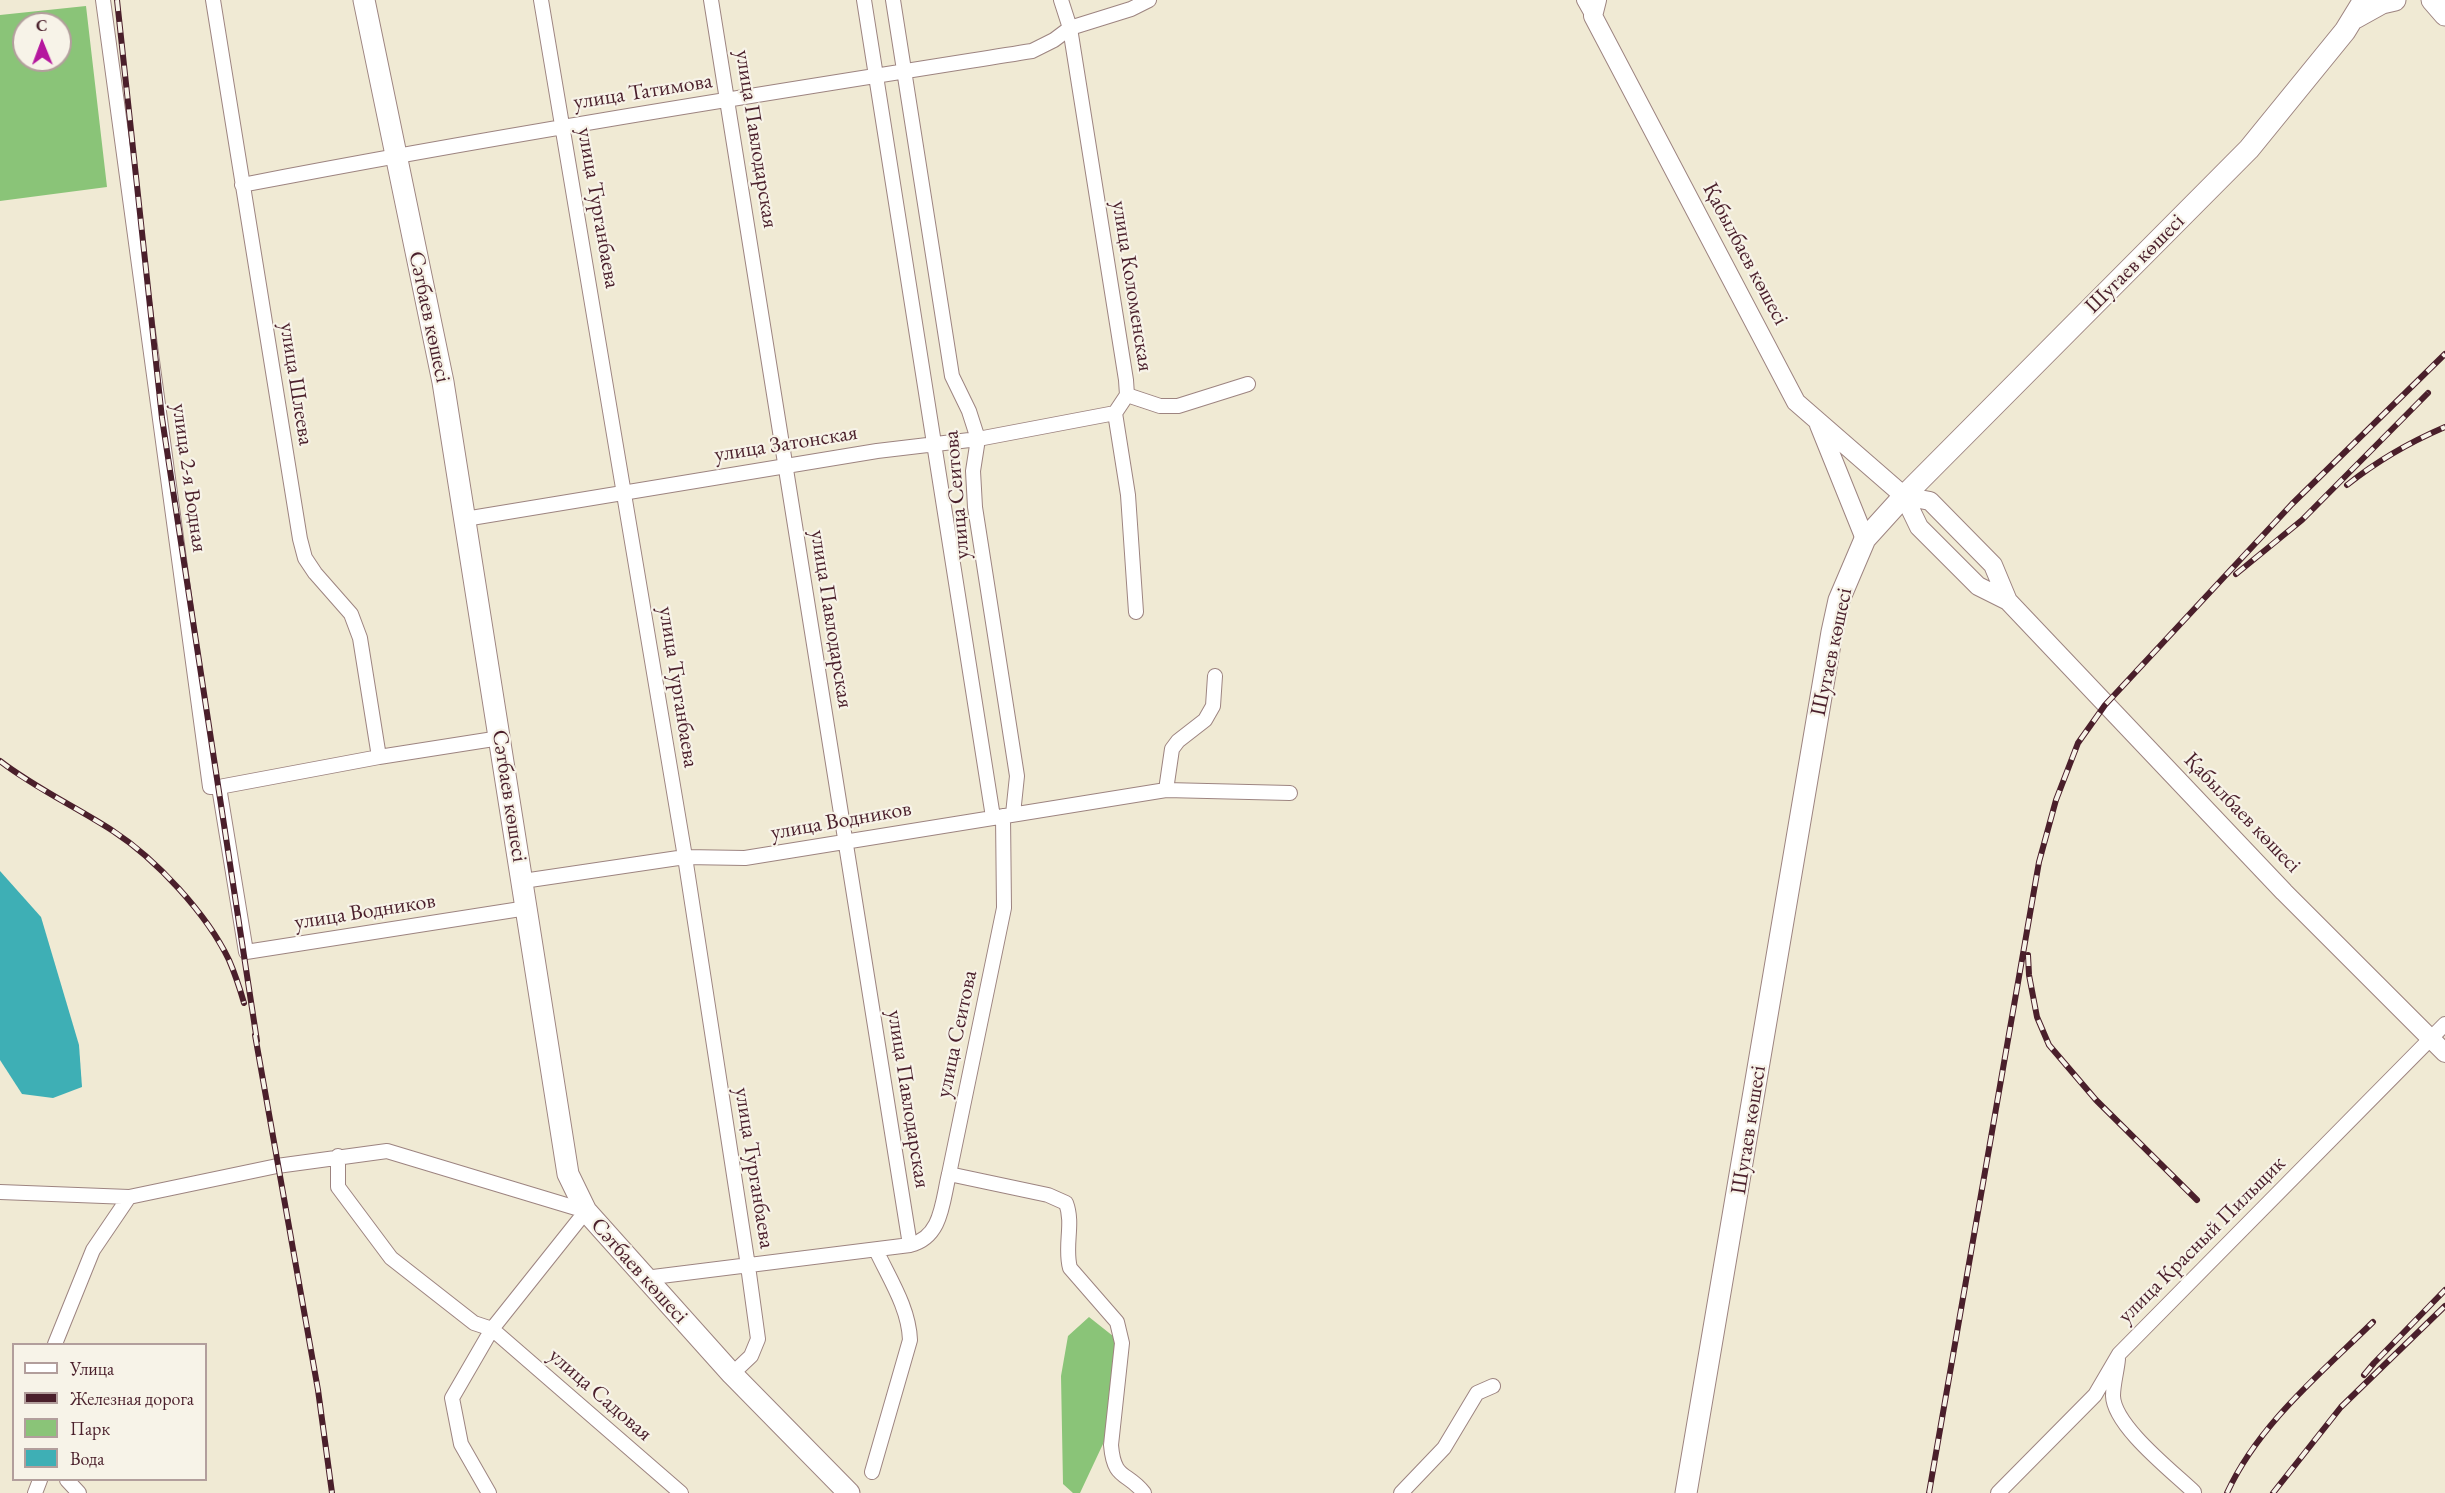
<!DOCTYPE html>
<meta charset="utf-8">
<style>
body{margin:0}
#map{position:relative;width:2445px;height:1493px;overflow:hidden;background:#f0ead4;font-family:"EB Garamond",serif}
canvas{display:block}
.legend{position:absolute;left:12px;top:1343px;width:195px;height:138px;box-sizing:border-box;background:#f7f3e8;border:2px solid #b29e9c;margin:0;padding:8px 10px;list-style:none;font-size:18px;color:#4a1f2b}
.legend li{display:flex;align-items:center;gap:12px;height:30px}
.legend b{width:30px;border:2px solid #b29e9c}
.north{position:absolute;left:12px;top:12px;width:60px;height:60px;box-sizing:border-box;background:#f7f3e8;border:2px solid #b29e9c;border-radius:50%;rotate:359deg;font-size:16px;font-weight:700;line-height:24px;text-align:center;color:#4a1f2b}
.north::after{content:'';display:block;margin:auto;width:21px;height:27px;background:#b5179e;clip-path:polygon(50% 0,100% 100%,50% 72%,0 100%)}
</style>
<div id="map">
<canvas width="2445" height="1493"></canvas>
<ul class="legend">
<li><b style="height:8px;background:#fff"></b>Улица</li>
<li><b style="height:8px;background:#4a1f2b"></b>Железная дорога</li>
<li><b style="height:16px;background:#8ac478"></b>Парк</li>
<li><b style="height:16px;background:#3eafb5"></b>Вода</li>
</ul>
<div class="north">С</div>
</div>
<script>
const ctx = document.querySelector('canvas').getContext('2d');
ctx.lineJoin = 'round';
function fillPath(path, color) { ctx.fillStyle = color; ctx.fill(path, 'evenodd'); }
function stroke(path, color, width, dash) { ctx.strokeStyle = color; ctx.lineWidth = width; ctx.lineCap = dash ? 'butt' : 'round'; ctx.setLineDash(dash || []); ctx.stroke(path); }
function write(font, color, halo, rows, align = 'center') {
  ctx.font = font + ' "EB Garamond",serif'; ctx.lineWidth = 4.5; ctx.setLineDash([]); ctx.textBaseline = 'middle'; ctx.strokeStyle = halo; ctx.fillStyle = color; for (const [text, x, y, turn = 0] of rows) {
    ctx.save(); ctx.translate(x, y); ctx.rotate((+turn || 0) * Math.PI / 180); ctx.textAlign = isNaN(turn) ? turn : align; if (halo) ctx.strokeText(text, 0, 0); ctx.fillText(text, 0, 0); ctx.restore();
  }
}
fillPath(new Path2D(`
 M86 6 107 187 0 201V15ZM24 24H60V60H24Z
 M1089 1317 1118 1340 1110 1429 1080 1493H1073L1063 1484 1061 1376 1068 1336Z`), '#8ac478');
fillPath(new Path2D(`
 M0 871 41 917 79 1045 82 1087 53 1098 22 1094 0 1060Z`), '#3eafb5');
const minor = new Path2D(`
 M103 0 210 787H219L246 952 527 908
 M213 0 300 539 305 558 315 573 351 614 360 638 379 757
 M541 0 685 857 748 1266 758 1339 751 1356 732 1374
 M711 0 910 1245
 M864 0 993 817
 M893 0 952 376 969 411 978 439 973 471 975 507 1017 776 1013 814
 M1061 0 1070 28 1126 380 1127 395 1115 413 1128 495 1136 612
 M1584 0 1593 16
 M242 185C505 134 768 93 1032 51L1054 40 1070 28 1131 9 1149 0
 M1127 395 1160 406H1178L1248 384
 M465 519 877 451 978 439 1115 413
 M219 787 379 757 500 738
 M1166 790 1172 749 1178 741 1205 720 1213 706 1215 676
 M523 881 685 857 745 858 1166 790 1290 793
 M338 1156V1187L391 1258 474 1323 492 1329 681 1493
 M949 1174 1048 1195 1066 1203C1074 1224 1064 1246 1070 1268L1117 1322 1122 1343 1111 1445C1114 1481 1127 1471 1144 1493
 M0 1192 129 1197 277 1166 387 1151 586 1211 492 1329 452 1398 461 1444 489 1493
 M645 1278 910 1245C942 1237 942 1203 949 1174L1004 908 1003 816
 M55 1344 93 1250 129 1197
 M2118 1359C2117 1371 2113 1384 2113 1396 2114 1426 2172 1471 2194 1492
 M872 1472 910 1340C909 1308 889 1278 876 1250
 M67 1480 79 1493
 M35 1493 40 1480
 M1401 1493 1444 1448 1477 1393 1493 1386
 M1998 1493 2095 1395 2119 1354 2445 1024`);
const secondary = new Path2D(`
 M1597 0 1593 16 1796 402 1904 496 1919 527 1978 586 2008 601 2284 892 2445 1053
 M1819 425 1865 539
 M1904 496 1930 501 1993 565 2008 601`);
const primary = new Path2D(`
 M364 0 443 382 568 1174 586 1211 732 1374 849 1493`);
const trunk = new Path2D(`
 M2432 0 2445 15
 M2355 18 2382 3 2395 0
 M1686 1493 1832 632 1839 600 1865 539 1904 496 2249 149 2345 31 2364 0`);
stroke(minor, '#9d8480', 16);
stroke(secondary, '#9d8480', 20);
stroke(primary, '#9d8480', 23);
stroke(trunk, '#9d8480', 23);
stroke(minor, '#fff', 14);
stroke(secondary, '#fff', 18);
stroke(primary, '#fff', 21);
stroke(trunk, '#fff', 21);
const rail = new Path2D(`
 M117 0 162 418 257 1041
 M2347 485C2377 461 2410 442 2445 427
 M2236 574 2302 520 2428 393
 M0 761C35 788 76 807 113 831 156 859 207 914 229 960 235 974 240 989 244 1003
 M2028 955 2029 975 2037 1017 2049 1045 2096 1100 2197 1200
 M255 1035 318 1390 332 1493
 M2364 1375 2374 1363 2445 1290
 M1929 1493 2039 862 2056 800 2078 743 2105 705 2292 504 2445 354
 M2227 1493C2258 1425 2320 1374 2373 1322
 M2273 1493 2341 1407 2445 1306`);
stroke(rail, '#4a1f2b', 6);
stroke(rail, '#f7f3e8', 4, [11]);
write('22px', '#4a1f2b', '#f7f3e8', [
 ["улица Татимова",643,92,-9],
 ["улица Павлодарская",756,139,81],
 ["улица Турганбаева",598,208,80],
 ["Қабылбаев көшесі",1745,254,62],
 ["Шугаев көшесі",2135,264,-45],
 ["улица Коломенская",1132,286,81],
 ["Сәтбаев көшесі",429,317,78],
 ["улица Шлеева",296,384,81],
 ["улица Затонская",786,444,-9],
 ["улица 2-я Водная",189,478,82],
 ["улица Сеитова",957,495,-95],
 ["улица Павлодарская",831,619,81],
 ["Шугаев көшесі",1832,652,-78],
 ["улица Турганбаева",678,687,81],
 ["Сәтбаев көшесі",509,796,81],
 ["Қабылбаев көшесі",2242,813,46],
 ["улица Водников",841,821,-10],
 ["улица Водников",365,912,-9],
 ["улица Сеитова",957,1034,-78],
 ["улица Павлодарская",908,1099,81],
 ["Шугаев көшесі",1749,1130,-81],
 ["улица Турганбаева",754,1168,81],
 ["улица Красный Пильщик",2202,1240,-45],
 ["Сәтбаев көшесі",639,1271,48],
 ["улица Садовая",600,1395,41]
]);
</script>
